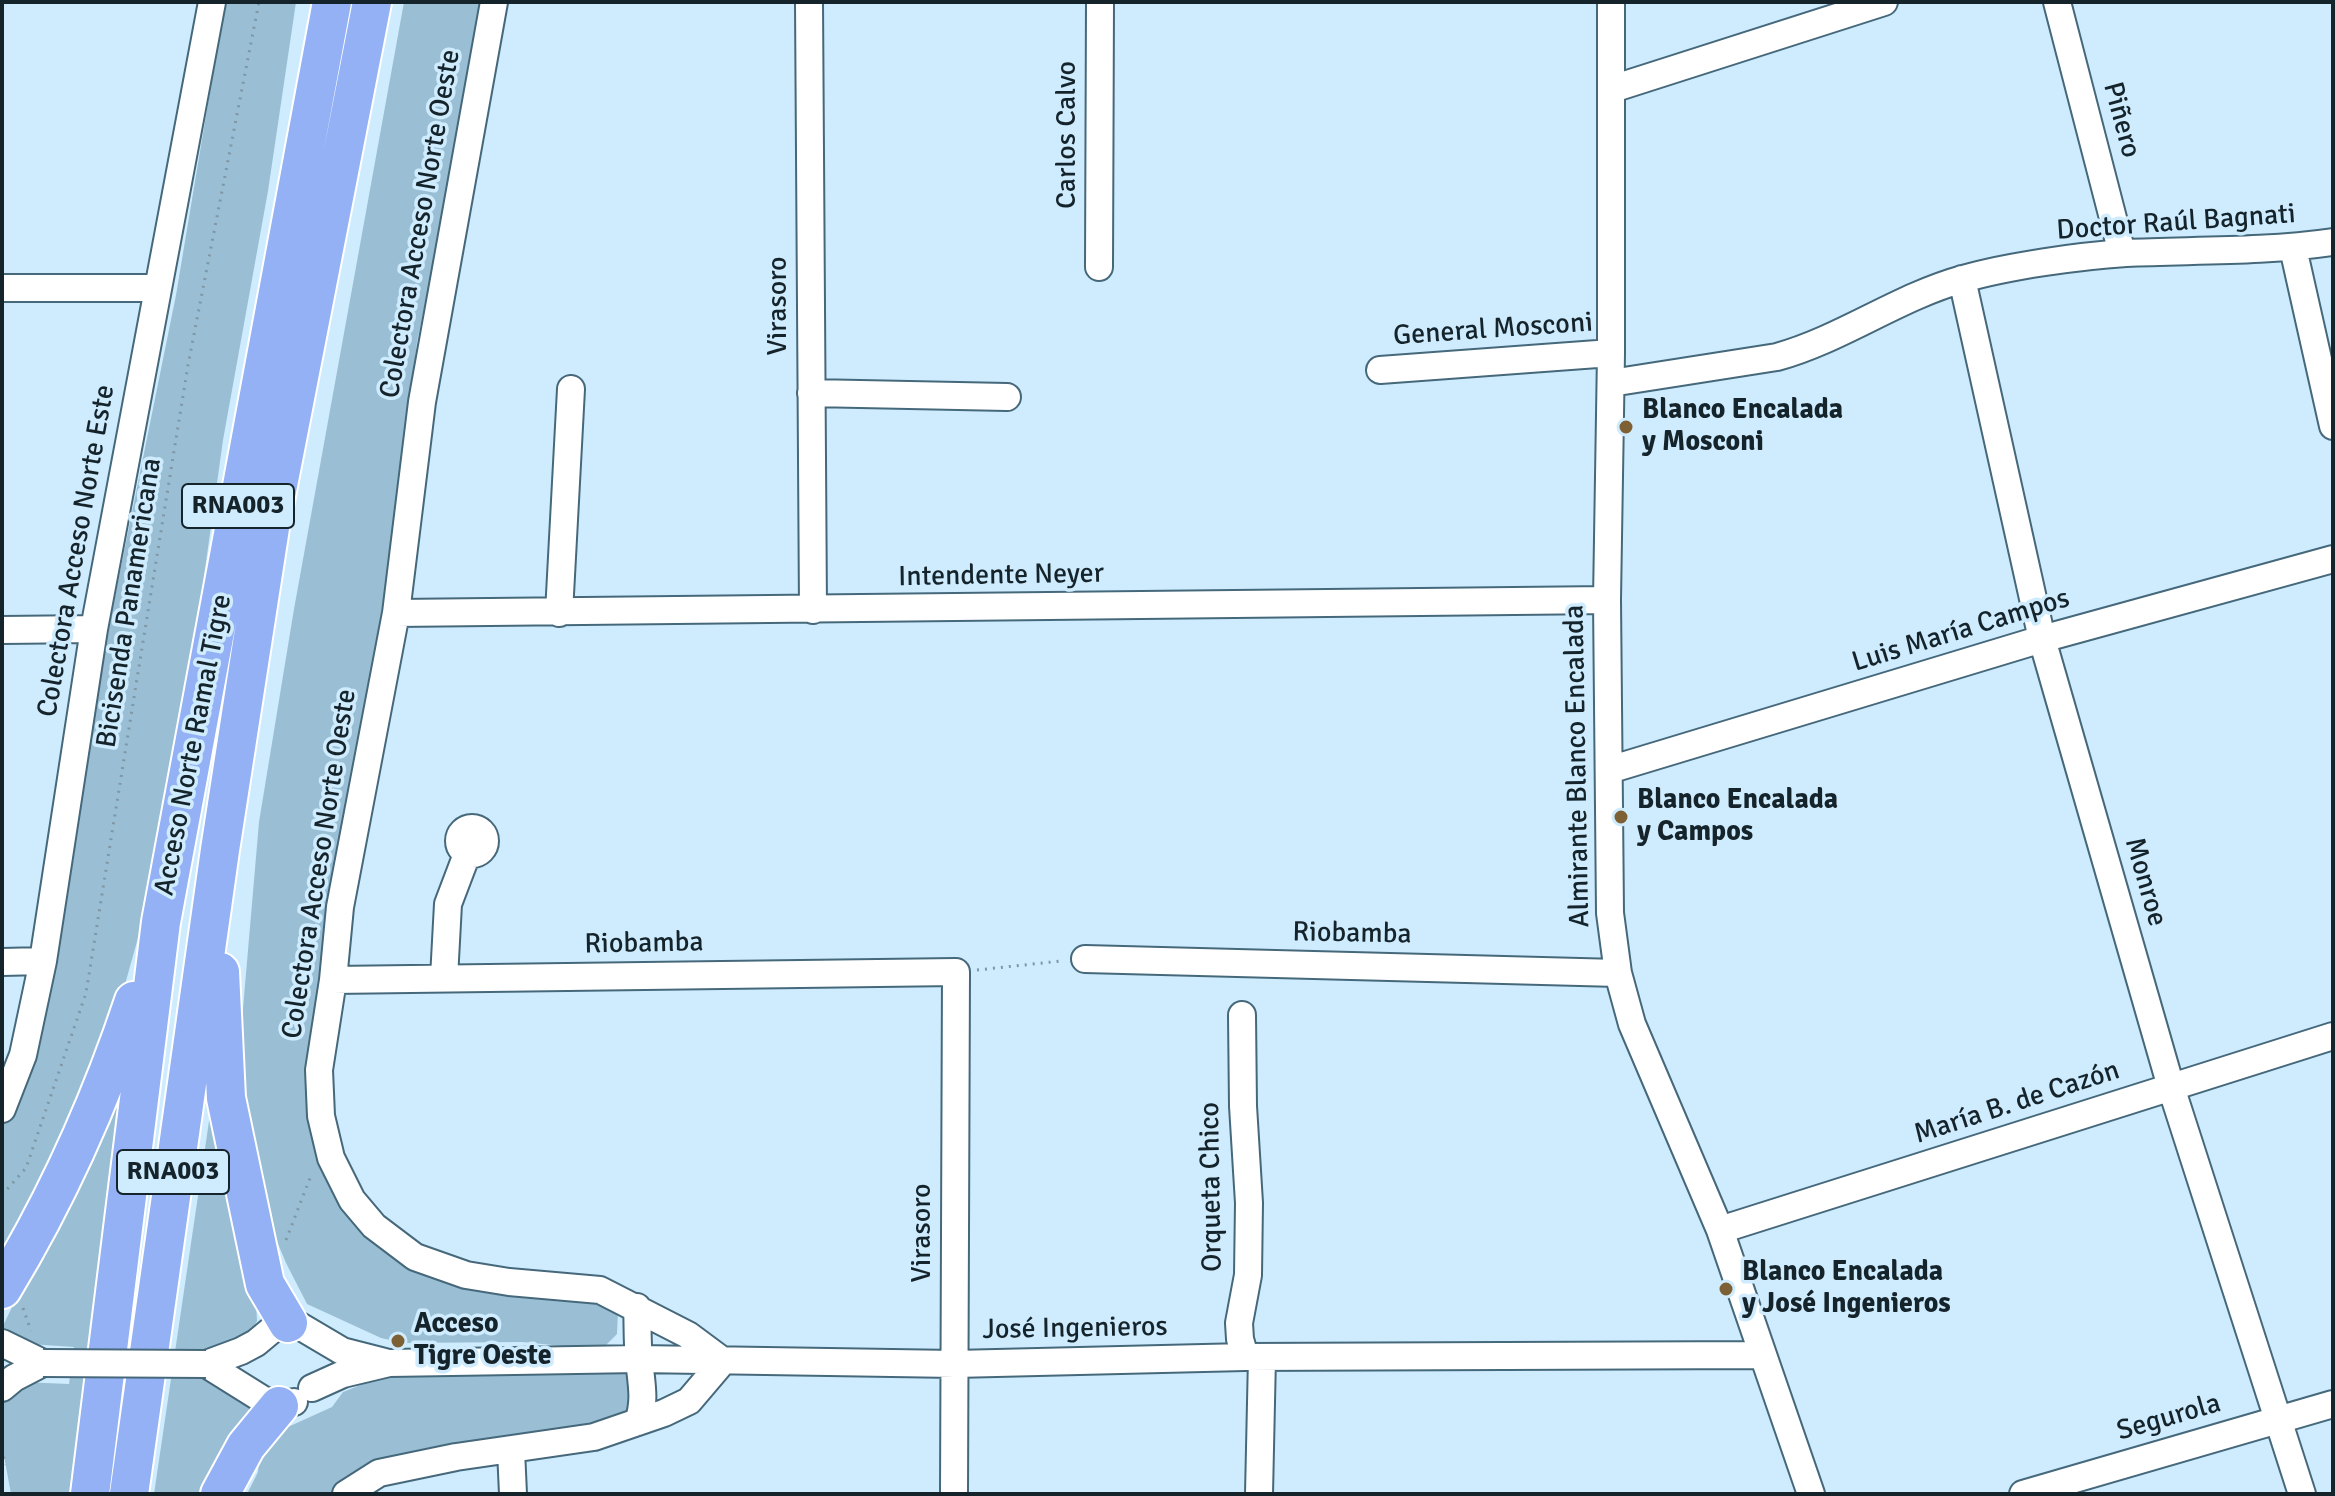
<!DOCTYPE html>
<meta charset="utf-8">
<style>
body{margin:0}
#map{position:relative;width:2335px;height:1496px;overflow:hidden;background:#ceecfe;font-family:Signika,sans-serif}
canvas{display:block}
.frame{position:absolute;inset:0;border:4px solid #15232b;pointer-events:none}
</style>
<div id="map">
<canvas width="2335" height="1496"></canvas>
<div class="frame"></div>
</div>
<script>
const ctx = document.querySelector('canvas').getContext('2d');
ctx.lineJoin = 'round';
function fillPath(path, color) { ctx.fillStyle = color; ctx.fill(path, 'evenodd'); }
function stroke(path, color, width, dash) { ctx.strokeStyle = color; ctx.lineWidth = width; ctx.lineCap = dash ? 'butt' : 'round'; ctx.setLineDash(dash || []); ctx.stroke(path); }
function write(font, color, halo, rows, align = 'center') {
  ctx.font = font + ' Signika,sans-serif'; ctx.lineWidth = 7; ctx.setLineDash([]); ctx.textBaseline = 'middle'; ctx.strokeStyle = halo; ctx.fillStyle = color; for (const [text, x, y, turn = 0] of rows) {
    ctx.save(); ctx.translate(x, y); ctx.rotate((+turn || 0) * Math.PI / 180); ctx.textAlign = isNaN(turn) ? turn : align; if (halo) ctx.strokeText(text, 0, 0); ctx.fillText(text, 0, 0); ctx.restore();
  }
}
fillPath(new Path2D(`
 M225 2H296L268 191 223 440 191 670 145 913 108 1045 2 1259V1124L13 1100 176 295Z
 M404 2H481L445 210 417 342 401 480 382 608 318 984 309 1072 313 1123 323 1171 345 1211 529 1295 605 1304 618 1311 617 1334 605 1346 583 1348 522 1342 404 1343 381 1338 307 1304 286 1263 253 1184 240 1109 242 1020 259 822 294 609Z
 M221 1040 255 1279 257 1321 247 1338 219 1352 182 1351 180 1377 220 1378 253 1403 251 1421 211 1494H154Z
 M133 1054 74 1494H11L2 1445V1398L22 1382 69 1384 74 1347 29 1344 2 1328Z
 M391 1373H629L637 1408 594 1428 500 1437 375 1466 339 1494H247L258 1472 259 1460 279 1431 332 1407 343 1392Z`), '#9abfd4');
const minor = new Path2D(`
 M809 2 813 610
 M1611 2V353L1607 600 1610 913 1618 973 1632 1024 1720 1230 1811 1494
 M2057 2 2122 253
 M1612 89 1884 2
 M2293 248 2333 426
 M1099 267 1100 2
 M1962 279 2042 639 2171 1087 2302 1494
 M2 288H157
 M1380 370 1611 353
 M1611 383 1777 357C1842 339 1898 297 1963 279 2008 266 2079 256 2126 253 2195 250 2264 252 2333 242
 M811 393 1007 397
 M396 613 1607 600
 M559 613 571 389
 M2 630 94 629
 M1609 770 2042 639 2333 559
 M459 841a13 13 0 1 1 26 0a13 13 0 1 1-26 0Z
 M1085 959 1618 973
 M2 962 43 961
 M444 978 448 904 467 854
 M333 980 956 972 954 1494
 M1242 1015 1243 1106 1249 1203 1248 1275 1239 1323 1240 1339 1245 1357
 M2 1109 23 1055 43 961 94 629 212 2
 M1720 1230 2333 1036
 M637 1307C638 1324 637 1342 639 1359 641 1382 646 1400 638 1422
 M2 1343 43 1363
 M206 1364 241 1351 256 1343 274 1328 288 1323 298 1325 342 1351 385 1362
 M206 1364 262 1399 279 1406 294 1402
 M2 1388 14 1378 43 1363
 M312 1388 343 1374 389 1363 639 1359 955 1364 1245 1357 1763 1355
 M511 1450 513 1494
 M346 1494 379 1473 456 1457 594 1437 664 1413 689 1401 723 1361 688 1335 600 1290 509 1282 466 1275 415 1257 374 1226 352 1200 331 1158 321 1116 319 1070 333 980 340 907 396 613 422 402 494 2
 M1259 1494 1262 1357
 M2023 1494 2333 1404`);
const highway = new Path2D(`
 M220 972 226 1098 265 1284 288 1323
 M2 1289C56 1200 101 1100 134 1001
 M90 1494 161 922 332 2
 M129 1494 220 850 271 521 372 2
 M220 1494 246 1446 279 1406`);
stroke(minor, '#46687b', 30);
stroke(highway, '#fff', 42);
stroke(new Path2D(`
 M977 970 1061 961
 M2 1195 26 1168 86 993 188 365 259 2
 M286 1240 312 1173
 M23 1308 31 1331
 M2 1449 5 1465`), '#7f97a4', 3, [2, 6]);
stroke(minor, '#fff', 26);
stroke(highway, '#93b1f4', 38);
const minorBridge = new Path2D(`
 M43 1363 206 1364`);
stroke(minorBridge, '#46687b', 30, []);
stroke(minorBridge, '#fff', 26);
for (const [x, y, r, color] of [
 [1626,427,8,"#7d6033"],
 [1621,817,8,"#7d6033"],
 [1726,1289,8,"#7d6033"],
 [398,1341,8,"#7d6033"]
]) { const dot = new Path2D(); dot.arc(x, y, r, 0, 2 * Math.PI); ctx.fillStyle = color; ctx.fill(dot); stroke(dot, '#ceecfe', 3); }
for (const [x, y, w] of [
 [238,506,112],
 [173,1172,112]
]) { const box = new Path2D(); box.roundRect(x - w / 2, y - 22, w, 44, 6); ctx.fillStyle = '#ceecfe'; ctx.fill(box); stroke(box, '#15232b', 2); }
write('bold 26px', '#15232b', null, [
 ["RNA003",238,506],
 ["RNA003",173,1172]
]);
write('28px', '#15232b', '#ceecfe', [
 ["Piñero",2121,120,75],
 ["Carlos Calvo",1068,135,-90],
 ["Doctor Raúl Bagnati",2176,223,-4],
 ["Colectora Acceso Norte Oeste",421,224,-80],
 ["Virasoro",779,306,-90],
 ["General Mosconi",1493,330,-4],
 ["Colectora Acceso Norte Este",77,551,-80],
 ["Intendente Neyer",1001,576,-1],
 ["Bicisenda Panamericana",130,603,-81],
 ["Luis María Campos",1961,631,-17],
 ["Acceso Norte Ramal Tigre",194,745,-79],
 ["Almirante Blanco Encalada",1578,766,-91],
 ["Colectora Acceso Norte Oeste",320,864,-81],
 ["Monroe",2145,882,74],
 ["Riobamba",1352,934,1],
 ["Riobamba",644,944,-1],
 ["María B. de Cazón",2017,1103,-18],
 ["Orqueta Chico",1212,1187,-91],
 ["Virasoro",923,1233,-90],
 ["José Ingenieros",1075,1329,-1],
 ["Segurola",2169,1418,-16]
]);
write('bold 28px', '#15232b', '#ceecfe', [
 ["Blanco Encalada",1642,411],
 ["y Mosconi",1642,443],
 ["Blanco Encalada",1637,801],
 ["y Campos",1637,833],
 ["Blanco Encalada",1742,1273],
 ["y José Ingenieros",1742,1305],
 ["Acceso",414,1325],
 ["Tigre Oeste",414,1357]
], 'left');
</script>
